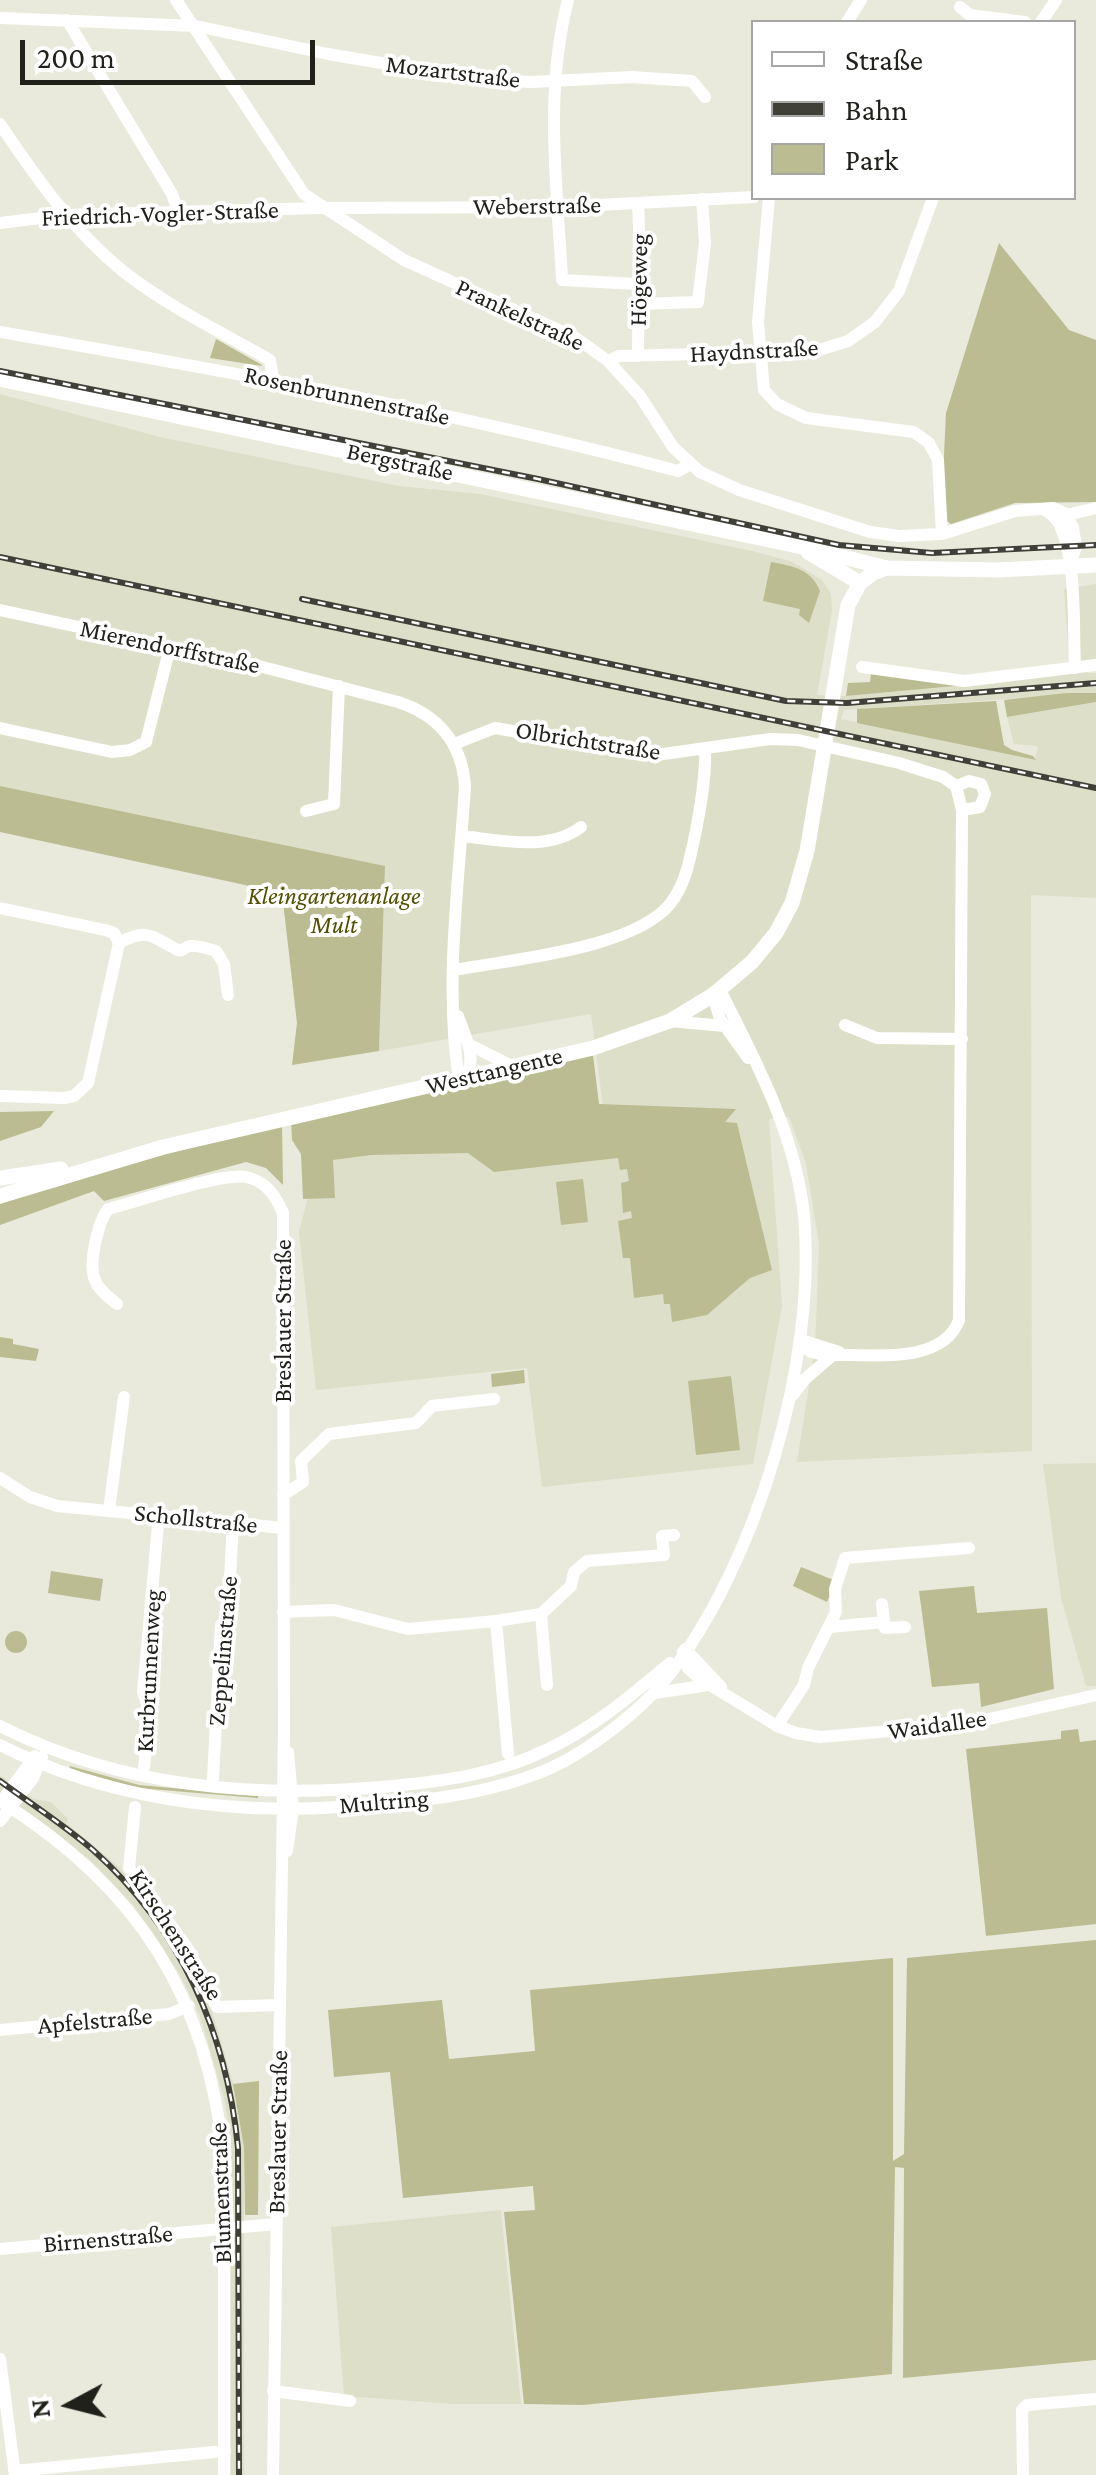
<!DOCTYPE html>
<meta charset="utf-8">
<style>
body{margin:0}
#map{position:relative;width:1096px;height:2475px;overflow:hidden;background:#e9eadb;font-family:"Crimson Pro",serif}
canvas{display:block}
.legend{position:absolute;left:751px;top:20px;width:325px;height:180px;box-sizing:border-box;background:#fff;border:2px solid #a6a6a4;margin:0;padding:12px 18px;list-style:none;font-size:30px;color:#21211c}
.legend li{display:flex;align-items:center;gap:20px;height:50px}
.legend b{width:50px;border:2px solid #a6a6a4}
.north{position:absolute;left:20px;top:2355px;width:100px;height:100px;-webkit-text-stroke:8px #fff;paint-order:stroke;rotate:263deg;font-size:28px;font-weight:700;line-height:40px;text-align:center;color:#21211c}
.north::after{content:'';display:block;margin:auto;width:35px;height:45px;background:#21211c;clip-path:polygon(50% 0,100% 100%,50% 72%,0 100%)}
.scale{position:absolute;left:20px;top:40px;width:295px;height:45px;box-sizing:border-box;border:5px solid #21211c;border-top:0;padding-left:12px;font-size:30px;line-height:35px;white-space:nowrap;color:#21211c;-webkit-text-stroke:8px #fff;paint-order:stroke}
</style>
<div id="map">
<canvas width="1096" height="2475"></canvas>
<ul class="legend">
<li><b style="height:12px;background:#fff"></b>Straße</li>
<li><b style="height:12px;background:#404039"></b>Bahn</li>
<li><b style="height:28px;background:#bbbc91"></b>Park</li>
</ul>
<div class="north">N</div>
<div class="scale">200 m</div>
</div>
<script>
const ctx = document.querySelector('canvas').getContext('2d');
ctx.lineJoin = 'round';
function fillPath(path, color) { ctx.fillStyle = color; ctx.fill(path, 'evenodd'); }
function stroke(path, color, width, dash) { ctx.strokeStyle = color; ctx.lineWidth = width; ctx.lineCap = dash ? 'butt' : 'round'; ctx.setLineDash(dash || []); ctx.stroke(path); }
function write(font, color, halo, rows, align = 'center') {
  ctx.font = font + ' "Crimson Pro",serif'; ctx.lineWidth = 8; ctx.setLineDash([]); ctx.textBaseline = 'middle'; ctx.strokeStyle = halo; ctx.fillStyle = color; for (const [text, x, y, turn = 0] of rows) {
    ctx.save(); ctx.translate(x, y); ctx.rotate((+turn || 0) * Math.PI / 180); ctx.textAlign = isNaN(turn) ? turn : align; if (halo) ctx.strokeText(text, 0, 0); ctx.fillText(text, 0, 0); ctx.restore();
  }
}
fillPath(new Path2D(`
 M0 394 160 437 399 486 480 494 752 551 793 562 822 580 831 594 832 611 817 695 846 696 1070 673 1064 589 1096 584V668L1086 673H1096V693L844 710 841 719 1035 760 1038 746 1014 744 1007 717 1096 702V898L1031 895 1032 1451 797 1462 815 1348 819 1244 806 1164 789 1117 769 1119 782 1306 753 1464 542 1487 527 1368 316 1390 299 1231 318 1160 603 1107 591 1014 379 1051 385 866 0 786Z
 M1096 1463V1686H1086L1061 1598 1043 1464Z
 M0 1775 34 1799 51 1802 68 1819 67 1824 119 1867 162 1919 192 1968 212 2011 233 2083 244 2147V2475H231V2149L225 2102 200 2016 180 1975 134 1906 90 1860 0 1794Z
 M501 2210 521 2404H454L344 2396 331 2227Z`), '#dedfc8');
fillPath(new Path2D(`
 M999 243 1069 330 1096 340V502L1015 503 951 524 941 517 946 413Z
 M216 339 262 365V366L210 358Z
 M771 562C793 566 811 569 820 591L809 623 799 615 800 609 763 601Z
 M871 673 965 685 846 696 848 683 870 682Z
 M1066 693H1096V702L1007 717 1004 700Z
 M996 701 1004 745 1012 750 1033 756 1036 760 857 723V709Z
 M0 786 385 866 379 1051 292 1065 297 1023 282 893 0 832Z
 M593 1055 599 1104 736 1109 725 1122 737 1123 772 1270 750 1278 707 1315 672 1322 670 1304H664L663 1294 634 1298 630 1258H623L618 1221 632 1218 631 1211 623 1213 621 1183 629 1181 627 1169 620 1170 618 1158 494 1172 468 1153 371 1155 333 1160 335 1198 303 1199 301 1154 292 1140 291 1120 517 1074Z
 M54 1111 41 1127 0 1141V1112Z
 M282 1123 283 1185 266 1168 246 1162 104 1201 94 1191 0 1225V1204L71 1180Z
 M583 1179 588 1222 561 1225 556 1182Z
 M0 1337 13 1339V1344L39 1349 36 1361 0 1357Z
 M524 1370 525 1383 492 1387 491 1374Z
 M731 1376 740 1450 696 1455 688 1381Z
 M801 1567 836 1581 827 1602 793 1586Z
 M51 1571 103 1579 100 1601 48 1593Z
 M974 1586 977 1613 1047 1608 1054 1689 981 1707 979 1683 932 1687 919 1591Z
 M5 1642a11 11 0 1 1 22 0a11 11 0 1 1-22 0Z
 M1078 1729 1080 1742 1096 1740V1924L986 1936 966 1749 1061 1739V1731Z
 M70 1766 139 1785 258 1796V1798L138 1788 69 1769Z
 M1096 1940V2360L903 2378 904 2168 895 2167 892 2374 583 2405 524 2404 504 2212 535 2210 533 2186 403 2198 390 2072 334 2077 328 2010 442 2000 449 2059 535 2051 530 1990 893 1958V2161L904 2154 907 1958Z
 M259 2081 258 2215H245L244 2147 233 2084Z`), '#bbbc91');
stroke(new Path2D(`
 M176 0 304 194 404 260 576 338 608 361 640 396 673 447 700 472 739 490 870 532 899 536 942 534 1015 511 1053 508 1064 513 1073 527 1076 547 1069 567
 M568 0C544 93 557 185 562 280L637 284
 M960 7 970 15 1025 22
 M0 18 196 26 328 54 470 78 530 82 631 77 692 81 705 97
 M67 20 172 194 178 211
 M847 22 861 0
 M1041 22 1056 0
 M0 124C36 177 73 231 124 272 169 307 221 332 270 360L273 379
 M769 198 758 322 764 390 777 404 806 418 914 432 929 443 938 460 942 534
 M0 223 65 215 321 208 558 207 754 197
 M638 304 698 302 705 243 702 199
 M0 332C227 371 454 412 678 471L689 465
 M638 356C638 305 641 254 638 204
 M608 361 619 356 816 351 848 341 875 322 899 291 933 198
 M1043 509C1050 513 1057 518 1060 525 1077 564 1073 626 1075 668
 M1058 517 1096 508
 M0 610 251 664 398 702C438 715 462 743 465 786 459 882 444 984 459 1080
 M862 667 964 681 1096 665
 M0 728 112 752 130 750 146 742 170 647
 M454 744 495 728 656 755 770 739 798 740 899 763 943 777 956 786 962 810 959 1320C942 1367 865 1353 824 1355L811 1352 800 1343
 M956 786 969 781 981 784 985 794 980 807 962 810
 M306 811 334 804 339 686
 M462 836C500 840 548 852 581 827
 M0 908 105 930 114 933 119 943
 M119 943C147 928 151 936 174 948 184 954 181 948 190 946 198 945 208 949 216 951L224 964 228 995
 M455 970C513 959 633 949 670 904 685 885 689 863 694 840 700 811 706 779 705 749
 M713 995 720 1019 748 1058
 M458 1016C465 1037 478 1058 465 1078
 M670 1021 724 1026
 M845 1025 877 1038 962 1039
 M468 1044 514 1067
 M0 1096 64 1098 74 1096 88 1083 119 943
 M117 1304C109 1297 99 1291 95 1280 88 1264 98 1222 108 1209 136 1202 223 1172 246 1177 266 1181 275 1195 283 1213L284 1730 273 2475
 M801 1340 839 1352
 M793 1395 805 1379 833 1355
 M0 1478 30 1497 57 1506 283 1528
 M283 1495 303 1482 301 1461 329 1434 416 1423 432 1406 494 1399
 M109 1510 124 1397
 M882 1604 884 1622
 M283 1612 334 1610 408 1629 496 1621 541 1614 571 1586 574 1572 587 1561 664 1555 662 1536 674 1535
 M541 1614 547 1685
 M496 1621 508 1754
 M830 1627 884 1622 885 1628 905 1627
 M685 1649 721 1687
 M683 1652 688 1668 700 1679 777 1726 796 1733 820 1737 962 1725 1096 1695
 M655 1693 709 1685
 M0 1726C123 1788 256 1799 392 1786 445 1781 497 1774 546 1750 592 1729 632 1695 670 1663
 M777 1726 804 1685 808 1668 836 1612 835 1589 845 1558 969 1548
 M0 1745C103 1797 224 1815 339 1807 411 1802 486 1797 553 1767 591 1749 640 1711 666 1679 757 1564 817 1361 804 1216 796 1136 756 1061 720 990
 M144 1767 150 1713 143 1692 159 1514
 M213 1779 221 1625 228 1617 233 1522
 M0 1801C138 1887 208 1997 224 2159V2475
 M1 1802 35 1756
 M135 1807 129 1868 188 1949 215 2004 217 2007 280 2005
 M0 1821 33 1778 42 1757
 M287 1851 293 1809 288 1752
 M0 2030 169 2014 189 2006
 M0 2249 276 2224
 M0 2359 15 2475
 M273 2391 350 2401
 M14 2471 225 2451
 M1023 2475 1022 2410 1027 2405 1096 2399`), '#fff', 12);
stroke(new Path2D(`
 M0 379 807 548 887 568
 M808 552 860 583
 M0 1178 61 1169
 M0 1196 163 1147 593 1048 670 1021 713 995 752 962 776 933 792 903 807 851 848 605 860 583 873 573 887 568 998 570 1096 565`), '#fff', 15);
const rail = new Path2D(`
 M0 371 538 479 839 545 932 553 1096 545
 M0 557 1096 788
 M302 599 786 701 847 703 1096 683
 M0 1781C31 1804 64 1825 93 1850 180 1928 227 2033 238 2148L239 2475`);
stroke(rail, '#404039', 6);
stroke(rail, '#fff', 2.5, [8]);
write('25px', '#21211c', '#fff', [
 ["Mozartstraße",453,72,7],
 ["Weberstraße",537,206,-1],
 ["Friedrich-Vogler-Straße",160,214,-2],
 ["Högeweg",639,280,-89],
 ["Prankelstraße",520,315,25],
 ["Haydnstraße",754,351,-3],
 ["Rosenbrunnenstraße",347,396,12],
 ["Bergstraße",400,462,12],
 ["Mierendorffstraße",170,647,12],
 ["Olbrichtstraße",588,741,9],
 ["Westtangente",494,1071,-13],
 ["Breslauer Straße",283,1321,-90],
 ["Schollstraße",196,1519,6],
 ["Zeppelinstraße",223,1651,-85],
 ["Kurbrunnenweg",149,1671,-87],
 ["Waidallee",937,1725,-8],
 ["Multring",384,1802,-5],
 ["Kirschenstraße",176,1935,57],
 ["Apfelstraße",95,2021,-5],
 ["Breslauer Straße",278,2132,-89],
 ["Blumenstraße",221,2193,-92],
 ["Birnenstraße",108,2239,-5]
]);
write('italic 25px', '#514f00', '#fff', [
 ["Kleingartenanlage",334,896],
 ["Mult",334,925]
]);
</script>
